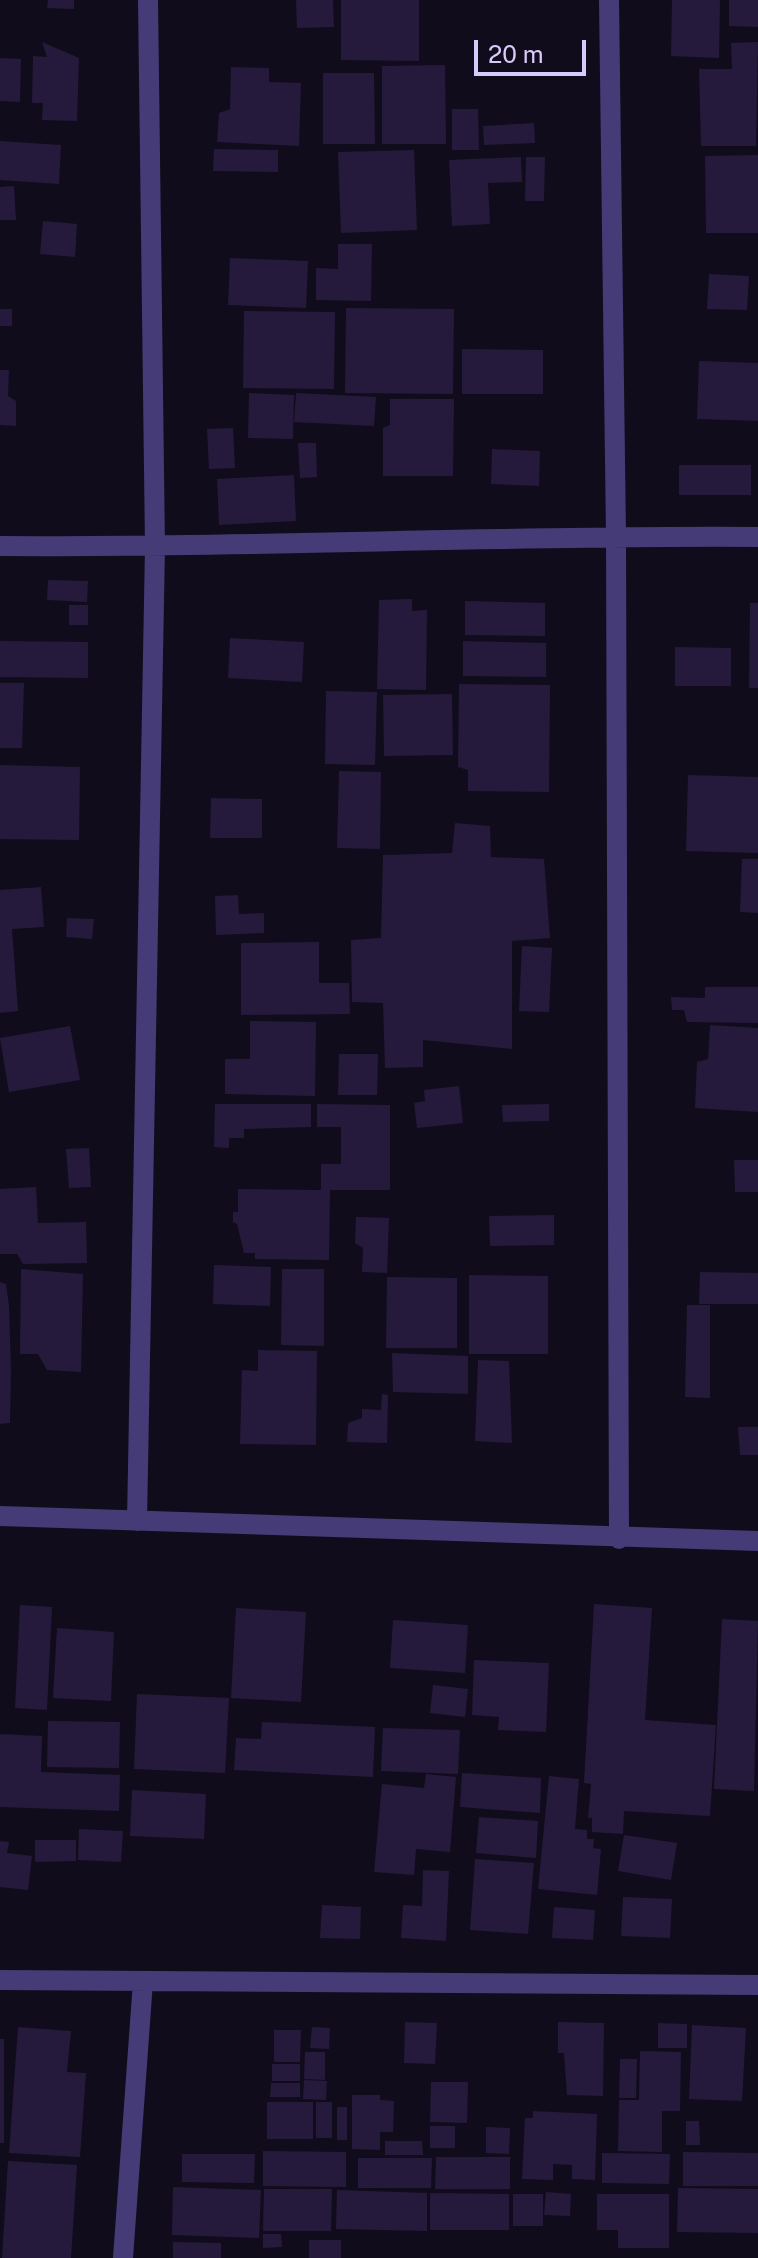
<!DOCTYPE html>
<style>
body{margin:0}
#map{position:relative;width:758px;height:2258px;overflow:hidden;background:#110c1b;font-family:"Public Sans",sans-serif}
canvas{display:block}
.scale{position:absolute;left:474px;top:40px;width:112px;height:36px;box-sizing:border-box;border:4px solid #d7cbfb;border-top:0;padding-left:10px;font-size:24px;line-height:28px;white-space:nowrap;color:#d7cbfb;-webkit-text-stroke:6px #110c1b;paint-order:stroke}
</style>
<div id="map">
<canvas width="758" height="2258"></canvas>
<div class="scale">20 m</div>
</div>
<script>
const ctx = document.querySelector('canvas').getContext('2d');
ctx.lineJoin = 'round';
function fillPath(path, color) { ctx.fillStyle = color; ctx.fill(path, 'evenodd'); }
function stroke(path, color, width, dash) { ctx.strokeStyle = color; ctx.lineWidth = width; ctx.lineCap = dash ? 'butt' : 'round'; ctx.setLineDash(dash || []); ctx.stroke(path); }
fillPath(new Path2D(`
 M48 0H74V9L47 8Z
 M296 0H333L334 27 297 28Z
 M341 0H419V61L341 60Z
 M672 0H720L719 58 671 56Z
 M729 0H758V27L729 26Z
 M42 42 79 58 77 121 42 120 43 103H32L33 56 47 57Z
 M758 42 756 146H701L699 69H732L731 43Z
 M0 58 21 59 20 102 0 101Z
 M445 65 446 144H382V66Z
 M231 67 269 68V82L301 83 299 146 217 142 219 113 230 109Z
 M323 73H374L375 144H323Z
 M452 109H478L479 150H452Z
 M534 123 535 143 484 145 483 126Z
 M0 141 61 145 59 184 0 180Z
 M214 149 278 150V172L213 171Z
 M414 150 417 230 341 233 338 152Z
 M758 155V233H706L705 156Z
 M521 157 522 182 488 183 490 224 452 226 449 160Z
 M526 157H545L544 201H525Z
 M14 186 16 220H0V187Z
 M43 221 77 224 75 257 40 254Z
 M338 244H372L371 301 316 300V268L338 269Z
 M230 258 308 261 306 308 228 305Z
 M709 274 749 276 747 310 707 309Z
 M346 308 454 309 453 394 345 393Z
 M0 309H12V326H0Z
 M244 311 335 312 334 389 243 388Z
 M462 349 543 350V394H462Z
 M699 361 758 363V421L697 419Z
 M0 370H9L8 396 16 401V426L0 425Z
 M249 393 294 395 293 439 248 438Z
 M296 393 376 397 374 426 294 422Z
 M390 399H454L453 476H383V428L390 425Z
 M233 428 235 468 209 469 207 429Z
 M298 443H316L317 477 300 478Z
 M492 449 540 451 539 486 491 484Z
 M679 465H751V495H679Z
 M294 475 296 521 219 525 217 479Z
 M48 580 88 581 87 602 47 600Z
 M412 599V611L427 610 426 690 377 689 379 600Z
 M465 601 545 603V636L465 635Z
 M750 603H758V688H749Z
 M69 605H88V625H69Z
 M230 638 304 642 302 682 228 678Z
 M0 641 88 642V678L0 677Z
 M463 641 546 643V677L463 676Z
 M675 647 731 648V686H675Z
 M0 683H24L22 748H0Z
 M459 684 550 685 549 792 468 791V770L458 767Z
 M326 691 377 692 375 765 325 764Z
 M452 694 453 755 384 756 383 695Z
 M0 765 80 767 79 840 0 839Z
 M339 771 381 772 380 849 337 848Z
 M688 775 758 777V853L686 851Z
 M211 798 262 799V838H210Z
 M455 823 490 826 491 857 544 859 550 938 512 941V1049L423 1040V1067L385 1068 383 1003 352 1002 351 940 381 938 383 855 452 853Z
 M742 859H758V913L740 912Z
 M41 887 44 927 12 929 18 1011 0 1013V890Z
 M238 895 239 914 264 913V933L216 935 215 896Z
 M67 918 94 919 92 939 66 937Z
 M319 942V983H349L350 1014 241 1015V943Z
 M522 946 552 948 549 1012 519 1011Z
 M705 987H758V1023L687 1022 684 1010H672L671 997 705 998Z
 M250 1021 316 1022 315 1096 225 1094V1059H250Z
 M710 1025 758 1028V1112L695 1108 697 1062 708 1059Z
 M70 1026 80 1080 9 1092 0 1038Z
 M339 1054H378L377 1095H338Z
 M459 1086 463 1123 417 1128 414 1103 425 1101 424 1090Z
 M215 1104H311V1127L244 1129V1138H229V1148L214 1147Z
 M317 1104 390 1105V1190H330L329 1260 255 1259V1253H244L237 1224 233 1222V1212H238V1189L321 1190V1164H341V1127H317Z
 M549 1104V1121L503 1122 502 1105Z
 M89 1148 91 1187 69 1188 66 1149Z
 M734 1160H758V1192H735Z
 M36 1187 38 1223 86 1222 87 1263 23 1264 17 1254H0V1189Z
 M554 1215V1245L490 1246 489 1216Z
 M356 1217 389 1218 387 1273 362 1272 363 1248 355 1243Z
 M214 1265 271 1267 270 1306 213 1304Z
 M21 1269 83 1274 81 1372 47 1370 38 1354H20Z
 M282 1269H324V1346L281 1345Z
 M700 1272 758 1273V1304H699Z
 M469 1275 548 1276V1354H469Z
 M387 1277 457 1278V1348H386Z
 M0 1282 6 1284 9 1306 11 1370 10 1423 0 1424Z
 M687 1305H710V1398L685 1397Z
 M258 1350 317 1351 316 1445 240 1444 242 1370 258 1371Z
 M392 1353 468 1356V1394L393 1392Z
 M478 1360 509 1361 512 1443 475 1441Z
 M382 1394 388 1395 387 1443 347 1442 348 1423 362 1418V1409L381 1410Z
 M738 1427H758V1455H740Z
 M594 1604 652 1608 645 1720 716 1725 710 1816 624 1811 623 1834 592 1832V1818H588L591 1784 584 1783Z
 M20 1605 52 1607 47 1710 15 1708Z
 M236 1608 306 1612 301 1702 231 1698Z
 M722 1619 758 1621 754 1791 714 1789Z
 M393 1620 468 1625 465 1673 390 1668Z
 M57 1628 114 1632 111 1701 53 1698Z
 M474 1660 549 1663 546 1732 498 1730 499 1717 472 1715Z
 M433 1685 468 1689 465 1717 430 1713Z
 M137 1694 229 1698 225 1773 134 1769Z
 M48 1721 120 1722 119 1768 47 1767Z
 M262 1722 375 1727 373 1777 234 1770 236 1738 261 1739Z
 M383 1728 460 1730 458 1774 381 1771Z
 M0 1734 42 1736 41 1772 120 1775 119 1811 0 1807Z
 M462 1773 541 1778 540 1813 460 1807Z
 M426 1774 456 1777 450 1852 416 1849 414 1875 374 1872 382 1784 424 1788Z
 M549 1776 579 1779 575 1829 587 1830V1839H594L593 1848 601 1849 597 1895 538 1889Z
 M132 1790 206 1794 204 1839 130 1836Z
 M479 1817 538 1821 536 1858 476 1853Z
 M79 1829 123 1831 121 1862 78 1860Z
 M624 1835 677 1843 671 1880 618 1871Z
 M35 1840H76V1861L35 1862Z
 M0 1841 9 1842 7 1853 32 1856 28 1890 0 1887Z
 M475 1859 534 1863 528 1934 470 1930Z
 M423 1870 449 1871 446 1941 401 1938 403 1905 422 1906Z
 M623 1897 672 1899 670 1938 621 1936Z
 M322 1905 361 1907 360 1939 320 1938Z
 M554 1907 595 1910 593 1940 552 1938Z
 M405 2022 437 2023 435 2064 404 2063Z
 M558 2022 604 2023 603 2096 567 2095 564 2053H558Z
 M658 2023 687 2024V2048H658Z
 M692 2025 746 2028 742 2101 689 2099Z
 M18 2027 71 2031 67 2072 86 2073 80 2157 9 2153Z
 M312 2027 330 2028 329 2049 310 2048Z
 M274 2030H301L300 2062H274Z
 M0 2039H4V2143H0Z
 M640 2051 681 2052 680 2111H662V2152L618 2151 619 2100H639Z
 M305 2052H325V2080L304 2079Z
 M620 2059H637L636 2098H619Z
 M272 2064H300V2081H272Z
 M304 2080 327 2081 326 2100 303 2099Z
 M431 2082H468L467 2123 430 2122Z
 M271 2083H300V2097H270Z
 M352 2095H380V2100L394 2101 393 2132H380V2150L352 2149Z
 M267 2102H313V2139H267Z
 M316 2102H332V2138H316Z
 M337 2107H347V2140H337Z
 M533 2111 597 2114 595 2180 572 2179V2165L553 2164V2180L522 2179 525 2118H533Z
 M686 2121H699L700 2145H686Z
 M430 2126H455V2148H430Z
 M486 2127 510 2128 509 2154 486 2153Z
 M385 2141H422L423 2155H385Z
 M263 2151 346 2152V2187L263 2186Z
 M683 2152 758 2153V2186H683Z
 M602 2153 670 2154 669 2184 602 2183Z
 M182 2154H255L254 2183 182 2182Z
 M436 2157H510V2189H435Z
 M358 2158H432L431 2188H358Z
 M8 2161 77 2165 71 2258H2Z
 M173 2187 261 2190 259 2238 172 2235Z
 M678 2188 758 2189V2233L677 2232Z
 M264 2189H332L331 2231H263Z
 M337 2190 427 2193V2231L336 2229Z
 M546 2192 571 2194 570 2216 544 2215Z
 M430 2193 509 2194V2230H430Z
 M513 2194H543V2226H513Z
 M597 2194H669V2248H618V2230H597Z
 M263 2234H281L282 2247 263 2248Z
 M309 2240H341V2258H309Z
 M173 2242 221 2243V2258H173Z`), '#251a3b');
stroke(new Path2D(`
 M609 0 616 536 619 1539
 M0 546C253 548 505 535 758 537
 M0 1516 758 1541
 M137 1521 155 547 148 0
 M0 1980 758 1985
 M123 2258 143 1981`), '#453b77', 20);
</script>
